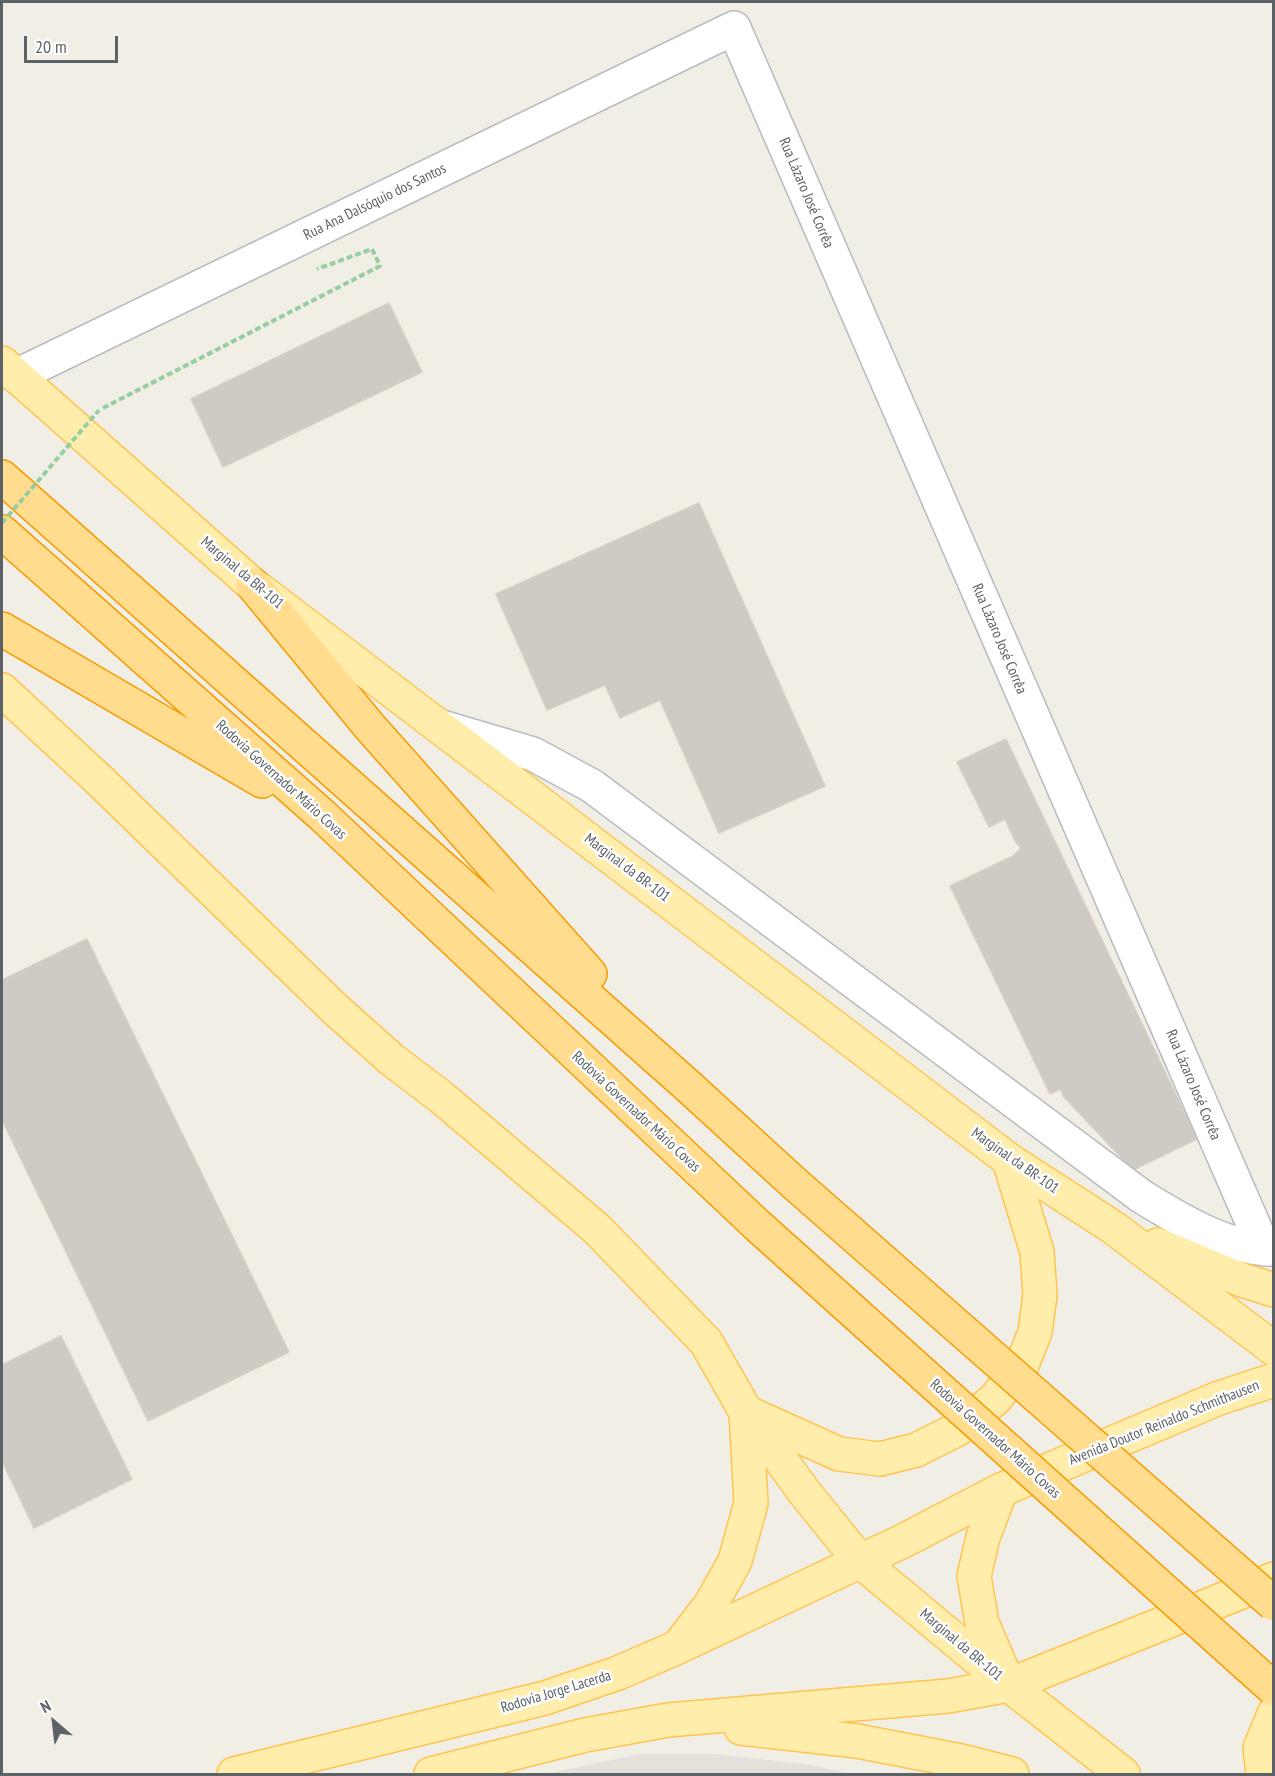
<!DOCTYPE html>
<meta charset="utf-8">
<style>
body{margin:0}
#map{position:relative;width:1275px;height:1776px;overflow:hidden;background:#f1eee5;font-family:"PT Sans Narrow",sans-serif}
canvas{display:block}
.frame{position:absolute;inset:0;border:3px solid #5d6267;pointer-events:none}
.north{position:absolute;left:24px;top:1692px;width:60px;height:60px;-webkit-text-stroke:4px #fff;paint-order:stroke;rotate:332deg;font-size:16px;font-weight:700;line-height:24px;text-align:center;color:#5d6267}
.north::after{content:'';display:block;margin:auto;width:21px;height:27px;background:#5d6267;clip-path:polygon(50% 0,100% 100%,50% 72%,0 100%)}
.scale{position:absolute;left:24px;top:36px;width:94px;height:27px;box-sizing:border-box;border:3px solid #5d6267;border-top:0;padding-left:8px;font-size:18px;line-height:21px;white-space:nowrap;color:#5d6267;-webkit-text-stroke:4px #fff;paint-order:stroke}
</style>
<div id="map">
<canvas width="1275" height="1776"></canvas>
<div class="frame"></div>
<div class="north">N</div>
<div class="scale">20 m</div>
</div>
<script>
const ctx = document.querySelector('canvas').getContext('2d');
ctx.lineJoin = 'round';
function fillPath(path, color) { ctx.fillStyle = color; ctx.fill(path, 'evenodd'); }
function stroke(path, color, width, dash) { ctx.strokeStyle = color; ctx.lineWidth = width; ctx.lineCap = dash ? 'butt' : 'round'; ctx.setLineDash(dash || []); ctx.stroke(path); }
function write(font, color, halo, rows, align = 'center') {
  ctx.font = font + ' "PT Sans Narrow",sans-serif'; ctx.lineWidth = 5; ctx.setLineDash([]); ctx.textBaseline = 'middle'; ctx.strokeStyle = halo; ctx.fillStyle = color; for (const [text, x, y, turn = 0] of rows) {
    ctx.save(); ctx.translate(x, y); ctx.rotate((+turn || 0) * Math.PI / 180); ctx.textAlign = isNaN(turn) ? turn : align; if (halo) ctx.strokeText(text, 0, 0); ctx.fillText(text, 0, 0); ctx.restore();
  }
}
fillPath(new Path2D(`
 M641 1754H714L811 1765 851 1774H544Z`), '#e4e1dd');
const building = new Path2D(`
 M389 303 422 372 223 467 191 399Z
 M699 503 825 786 719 833 660 700 620 718 605 685 547 710 496 594Z
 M1006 739 1197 1139 1133 1170 1063 1096 1061 1089 1050 1094 950 886 1013 856 1021 848 1015 841 1005 819 989 827 957 762Z
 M87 939 289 1352 148 1421 2 1120V980Z
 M61 1336 132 1479 34 1528 2 1461V1365Z`);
fillPath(building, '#cecac4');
stroke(building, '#d6cfc3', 1.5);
const minor = new Path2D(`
 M16 376 734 28 1264 1249
 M442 727 533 754 592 786 1141 1196C1178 1219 1229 1250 1274 1249`);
const major = new Path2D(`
 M2 363 253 585 1009 1160 1114 1228 1274 1349
 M2 690 97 778 334 1008 391 1059 441 1097 597 1229 706 1342 746 1412 805 1493 860 1561 1009 1685 1123 1774
 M1158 1245 1242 1280 1274 1290
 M748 1413 839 1454 880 1459 916 1450 958 1429 995 1399 1022 1365 1035 1332 1040 1295 1037 1252 1009 1160
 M1001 1490 983 1537 974 1576 982 1623 1007 1681
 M681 1643 711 1604 735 1561 751 1503 746 1412
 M741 1728 857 1741 961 1761 1012 1774
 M234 1774 545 1698 618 1673 678 1647 903 1541 1001 1490 1219 1398 1274 1380
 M431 1774 585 1735 668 1720 948 1696 1009 1685 1274 1579
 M1263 1774 1260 1748 1274 1714`);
const highway = new Path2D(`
 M2 477 688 1086 794 1183
 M2 532 323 816 757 1225
 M253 585 370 727 590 974
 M2 629 262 781`);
stroke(minor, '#b8bcc0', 36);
stroke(major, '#ffc450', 36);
stroke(highway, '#f69c00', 36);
stroke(new Path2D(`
 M103 408 380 266 372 249 317 269`), '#97cda3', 4, [6, 3]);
stroke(minor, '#fff', 33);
stroke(major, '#ffedac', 33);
stroke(highway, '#ffdc8e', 33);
const highwayBridge = new Path2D(`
 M794 1183 1274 1604
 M757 1225 1274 1689`);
stroke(highwayBridge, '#f69c00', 36, []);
stroke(new Path2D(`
 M2 523 99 410`), '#97cda3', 4, [6, 3]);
stroke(highwayBridge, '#ffdc8e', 33);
write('15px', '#5d6267', '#fff', [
 ["Rua Lázaro José Corrêa",806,193,67],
 ["Rua Ana Dalsóquio dos Santos",375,202,-26],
 ["Marginal da BR-101",242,573,40],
 ["Rua Lázaro José Corrêa",999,639,67],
 ["Rodovia Governador Mário Covas",281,780,42],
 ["Marginal da BR-101",627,868,37],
 ["Rua Lázaro José Corrêa",1193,1085,67],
 ["Rodovia Governador Mário Covas",636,1112,43],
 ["Marginal da BR-101",1015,1161,35],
 ["Avenida Doutor Reinaldo Schmithausen",1164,1423,-22],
 ["Rodovia Governador Mário Covas",995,1439,42],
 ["Marginal da BR-101",961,1645,40],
 ["Rodovia Jorge Lacerda",556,1692,-17]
]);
</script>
